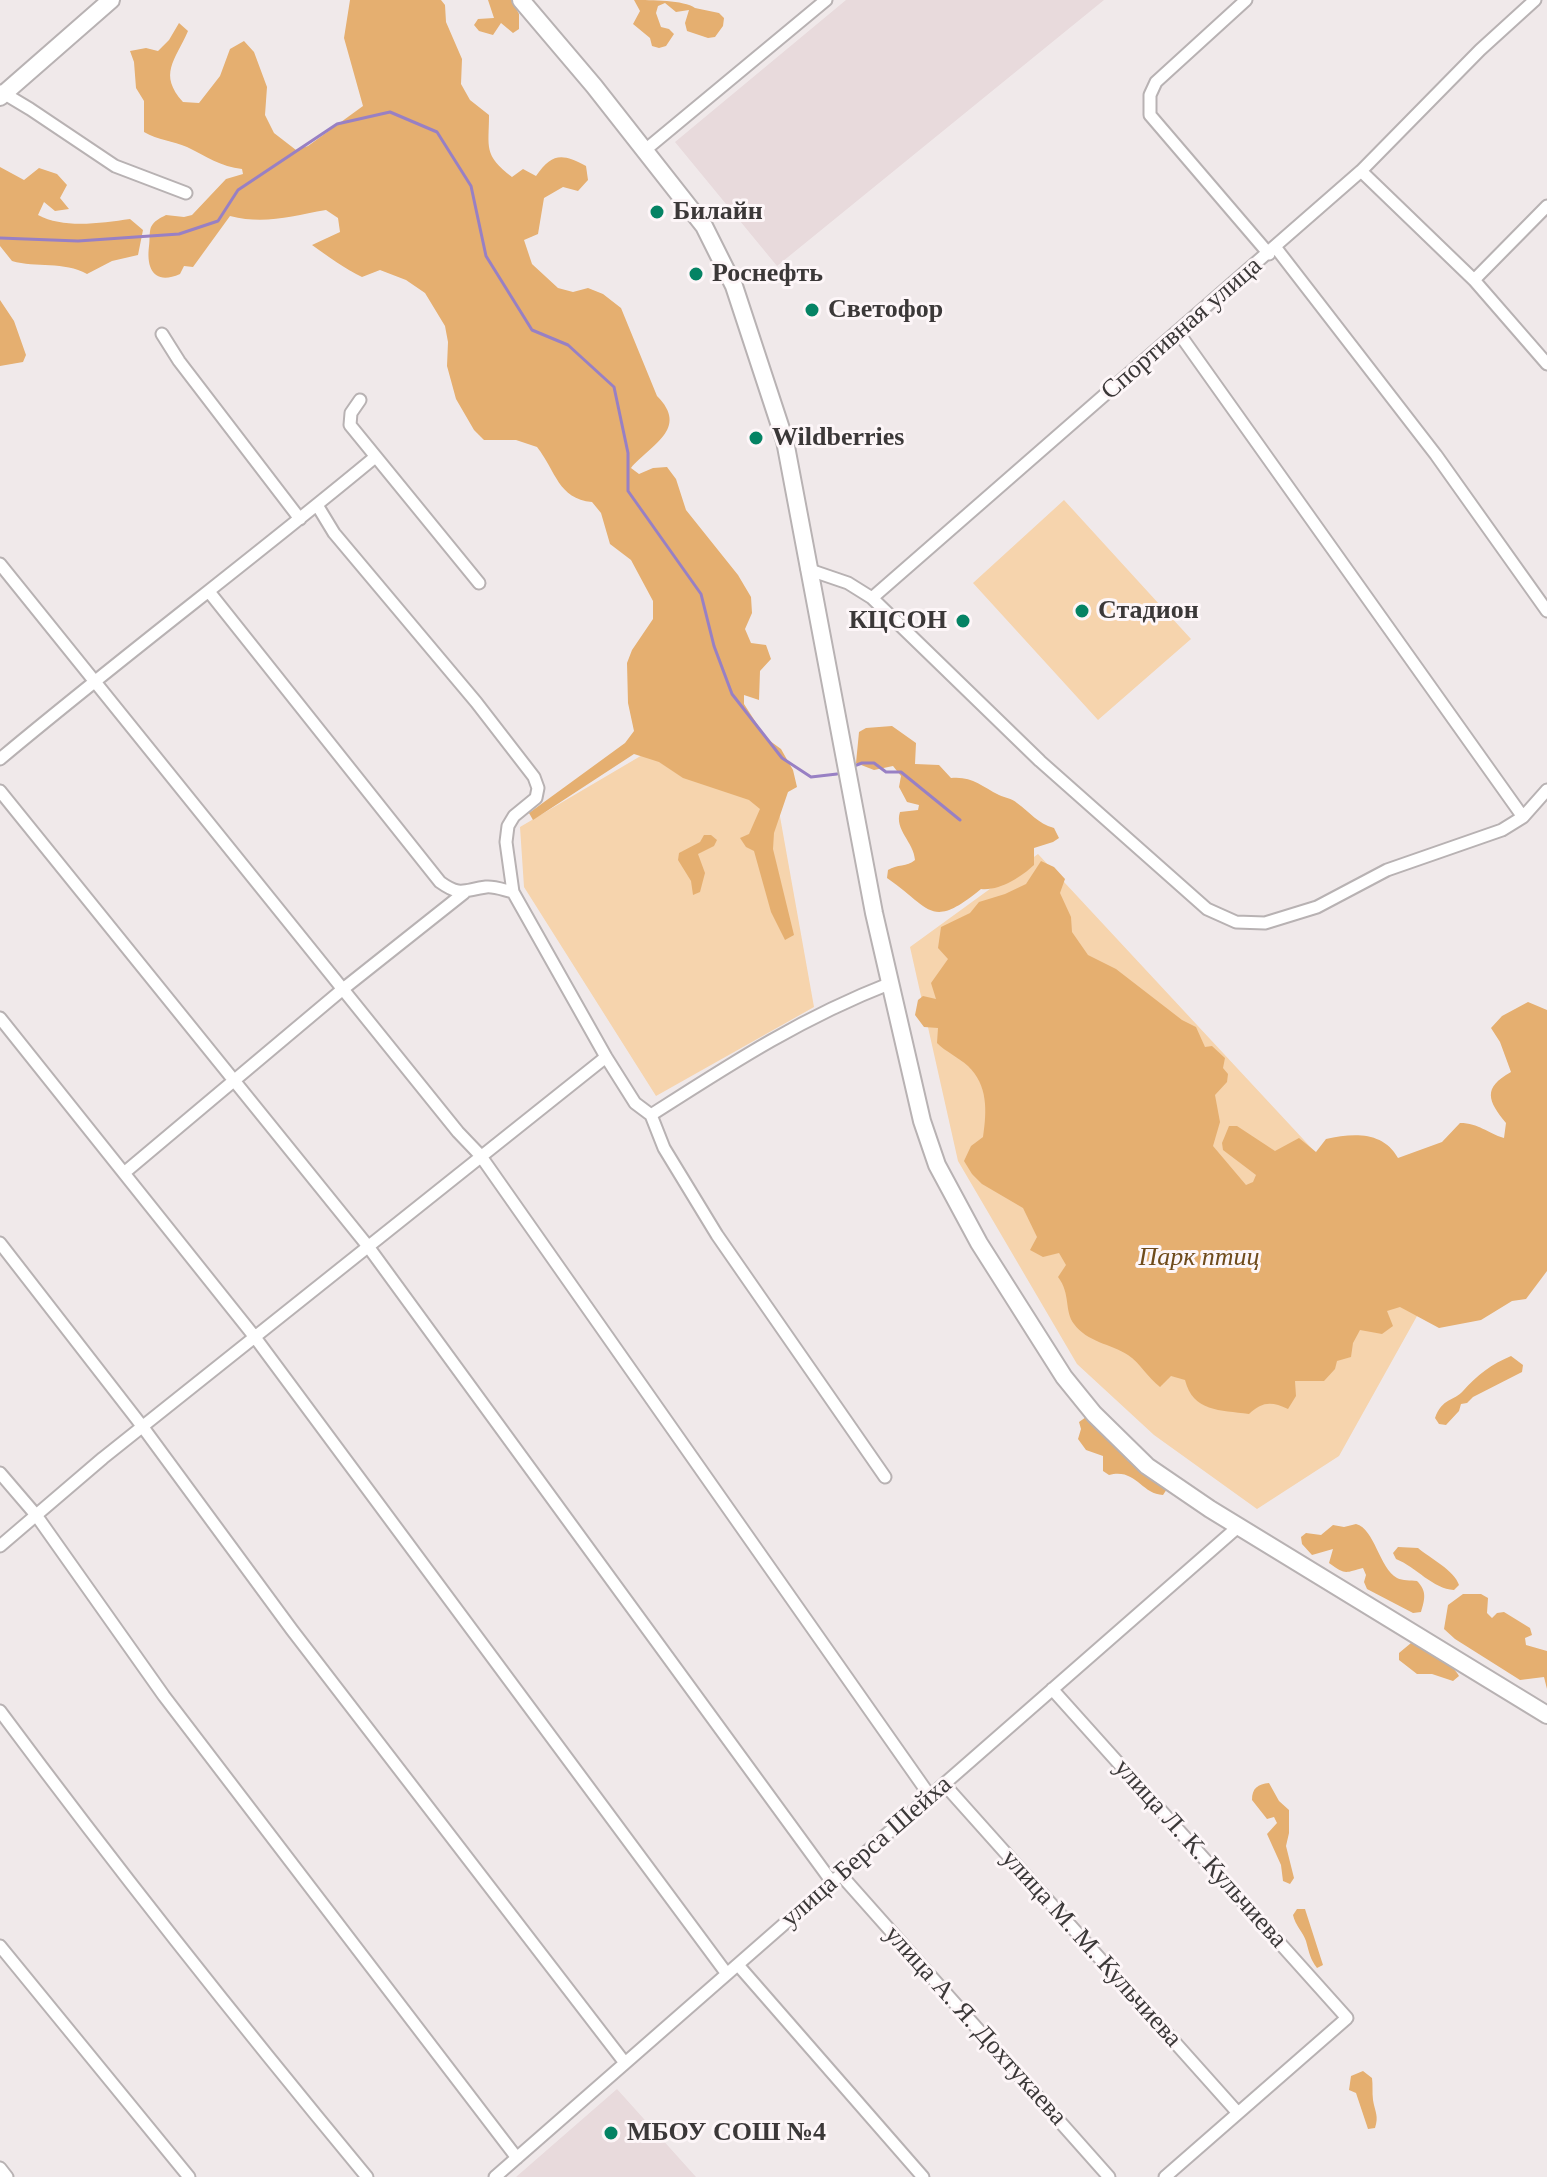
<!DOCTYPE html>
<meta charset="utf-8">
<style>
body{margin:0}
canvas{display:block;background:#f0e9ea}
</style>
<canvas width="1547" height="2177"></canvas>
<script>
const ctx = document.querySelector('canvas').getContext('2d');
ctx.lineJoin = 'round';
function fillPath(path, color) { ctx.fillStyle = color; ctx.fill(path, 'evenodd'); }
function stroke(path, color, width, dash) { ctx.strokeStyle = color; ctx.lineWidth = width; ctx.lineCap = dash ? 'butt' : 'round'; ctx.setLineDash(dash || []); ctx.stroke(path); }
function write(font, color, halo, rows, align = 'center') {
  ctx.font = font + ' Georgia,serif'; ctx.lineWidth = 6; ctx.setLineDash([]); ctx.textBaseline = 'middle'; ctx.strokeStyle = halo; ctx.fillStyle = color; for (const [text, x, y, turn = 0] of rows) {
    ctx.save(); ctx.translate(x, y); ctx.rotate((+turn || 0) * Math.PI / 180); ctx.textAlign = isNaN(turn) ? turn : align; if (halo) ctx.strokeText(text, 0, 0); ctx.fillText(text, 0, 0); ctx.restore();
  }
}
fillPath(new Path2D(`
 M846 0H1104L777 266 675 142Z
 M617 2089 696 2177H516Z`), '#e8dadc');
fillPath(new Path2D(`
 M1064 500 1191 639 1098 720 973 583Z
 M644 754 779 811 814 1007 656 1096 524 887 520 827Z
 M1038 854 1436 1282 1339 1456 1257 1509 1154 1435 1077 1364 958 1161 910 947Z`), '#f6d4ad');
fillPath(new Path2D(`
 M350 0H441L445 5 446 22 462 59 461 84 470 100 489 115C489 147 483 155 512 177L523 169 536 176C552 153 562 153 586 166L588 180 578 191 563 187 544 198 538 234 524 240 532 264 558 288 573 292 588 288 603 294 621 308 657 396C690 429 650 445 631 468L639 474 653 468 667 467 676 479 686 510 738 575 751 597 752 613 745 629 751 643 766 645 771 659 760 671 759 700 744 695V704L766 738 781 749 793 770 797 787 788 792 774 833 773 849 794 935 785 940 771 912 754 851 746 847 740 838 749 834 760 809 749 800 683 778 659 762 634 754 533 820 529 813 625 743 634 731 628 703 627 663 632 650 653 619V601L631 560 610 544 601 513 592 502C558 499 556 471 537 447L516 440H484L474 430 456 399 447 366 448 342 445 326 425 293 406 280 380 270 362 277C347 270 326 255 312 245L340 232 338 218 326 210C291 216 265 225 230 216L193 267 184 266 180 274C155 285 146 270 149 246 150 240 149 232 151 227 154 221 160 218 166 215L184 217 192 215 226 179 243 174 242 169C221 167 206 156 187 147 173 141 158 140 144 132V101L136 88 134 62 130 51 146 48 158 51 169 40 179 23 188 31C175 61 158 74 183 102L199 103 220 76 230 49 244 41 254 52 267 87 265 115 274 133 296 150 308 146 363 106 344 38Z
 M488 0H512L519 14V29L513 33 501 23 493 35 479 31 474 25 478 19 494 18Z
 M634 0C651 0 684 0 695 8L719 13 724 18 723 26 715 37 708 38 687 31 685 23 689 10 676 12 665 3 658 6 656 13 661 27 669 29 674 34 666 46 659 48 652 46 650 38 633 24 640 11Z
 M0 167 24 180 39 168 57 174 67 185 60 198 69 209 55 211 44 202 38 215C64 229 101 223 130 219L143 230 138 255 112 261 87 274C64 261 36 268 12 261L0 246Z
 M0 300 14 321 26 355 23 362 0 366Z
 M892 726 916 743 915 764 939 765 951 778C972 776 981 786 999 795 1005 798 1011 798 1017 803 1031 813 1037 823 1054 828L1059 838 1053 842 1034 848V865C1021 877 1000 891 981 889 930 931 931 908 887 878L888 870C897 864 907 867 915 860 914 842 894 830 900 812L918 810 919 805 907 802 899 787 901 776 893 766 874 770 856 763 859 732 866 728Z
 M704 835H711L717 840 714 846 698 854 705 873 700 892 693 895 691 881 678 860 679 853 700 842Z
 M1041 861 1054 867 1065 879 1060 893 1071 917 1072 932 1088 955 1116 969 1182 1020 1196 1027 1205 1047 1212 1046 1225 1058 1223 1068 1228 1074 1227 1082 1215 1095 1220 1122 1213 1146 1246 1185 1253 1182 1256 1175 1223 1150 1222 1143 1229 1126H1237L1275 1151 1299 1138 1316 1152 1326 1139C1353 1133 1383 1131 1398 1158L1442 1142 1460 1123C1479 1123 1487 1133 1504 1138L1506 1123C1488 1101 1482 1088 1511 1072L1500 1042 1491 1028 1502 1016 1528 1002 1547 1010V1271L1526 1299 1512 1301 1481 1320 1439 1328 1400 1307 1387 1311 1393 1326 1382 1334 1360 1330 1353 1343 1351 1357 1337 1361 1335 1369 1324 1381H1295L1296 1396 1288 1409C1271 1401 1262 1402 1249 1414 1220 1410 1193 1412 1185 1380L1171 1376 1160 1387C1148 1378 1140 1363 1128 1355 1111 1344 1087 1342 1074 1324 1064 1311 1071 1294 1058 1277L1066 1265 1059 1253 1043 1257 1030 1250 1037 1237 1023 1208 982 1184 972 1174 964 1161 971 1146 983 1137C987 1111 988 1085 968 1066 958 1057 946 1052 937 1043L938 1028 924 1027 915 1015 918 1000 923 996 936 999 931 983 948 959 938 948 941 927 970 913 979 902 1005 894 1026 884Z
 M1511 1356 1523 1365 1522 1372 1473 1397 1467 1403 1461 1404 1459 1411 1446 1425 1439 1424 1435 1418C1442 1398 1454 1401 1463 1391 1477 1375 1492 1364 1511 1356Z
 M1089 1415 1128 1461 1141 1468 1145 1475 1161 1482 1167 1489 1163 1495C1141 1494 1136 1468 1109 1475L1103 1471V1456L1086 1450 1078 1439 1081 1429 1079 1422Z
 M1356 1524C1375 1529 1379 1568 1397 1578 1403 1581 1410 1580 1417 1581 1427 1591 1425 1599 1421 1612L1413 1613 1367 1589 1364 1582 1366 1575 1363 1568C1344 1573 1346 1575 1329 1563L1333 1549 1312 1555 1302 1544 1301 1537 1306 1533 1321 1535 1333 1525 1344 1527Z
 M1398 1547 1418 1548C1430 1558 1455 1571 1459 1585L1454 1590C1433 1589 1416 1567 1396 1559L1393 1553Z
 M1463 1594H1481L1488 1598 1487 1613 1492 1618 1497 1613 1504 1612 1530 1628 1532 1635 1525 1638 1526 1645 1547 1651V1689L1544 1677 1520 1680 1455 1639 1444 1629 1448 1605Z
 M1411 1643C1422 1644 1455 1666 1459 1676L1453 1681 1432 1674H1417L1399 1660V1653Z
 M1269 1783 1279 1801 1289 1810V1833L1286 1846 1294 1878 1290 1884 1283 1881 1281 1865 1267 1834 1277 1823 1274 1817 1267 1819 1252 1800C1252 1788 1258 1784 1269 1783Z
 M1297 1909H1305L1323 1965 1317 1968C1310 1959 1309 1952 1306 1941 1303 1932 1295 1925 1293 1915Z
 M1363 2071 1372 2078C1373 2085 1372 2092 1373 2100 1375 2112 1379 2116 1375 2128L1368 2129 1356 2093 1349 2090 1351 2076Z`), '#e5af70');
stroke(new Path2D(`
 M0 238 78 241 179 234 218 221 238 190 337 124 390 112 437 132 471 186 486 256 532 330 568 345 614 387 628 453V491L701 594 714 646 732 694 782 758 811 777 837 774
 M854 766 862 763H874L886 772H901L960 820`), '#9880c4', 3);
const street = new Path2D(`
 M1246 0 1156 82 1150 95V115L1269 254
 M0 91 30 109 115 166 186 193
 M644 151 826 0
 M1361 171 1474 280 1547 364
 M1276 248 1436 455 1547 611
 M1474 280 1547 206
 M1178 332 1523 817
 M162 334 179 361 300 519
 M360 400 351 413 350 425 479 583
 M317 505 334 533 476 702 534 777 538 788 536 798 514 816 508 826 506 842 513 892 606 1057 635 1103 651 1115 664 1148 717 1235 885 1477
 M0 564 458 1132 480 1155 930 1796
 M807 569 848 583 872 598 1361 171 1480 50 1535 0
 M210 593 440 882C461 897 463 890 486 887 494 886 504 890 513 892
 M872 598 1040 761 1207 909 1236 922 1265 923 1317 907 1387 870 1502 830 1523 817 1547 790
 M0 759C123 656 251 560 374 458
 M0 791 367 1245 832 1882
 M0 1018 254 1336 727 1974
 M651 1115C732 1063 801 1018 891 983
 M124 1173 343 989 464 893
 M0 1243 142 1426 292 1630 625 2063
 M0 1473 36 1515 164 1696 517 2158
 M0 1546 103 1458 606 1057
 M1052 1689 1347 2018 1165 2177
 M0 1711C118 1870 241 2025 367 2177
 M944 1784 1238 2113
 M841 1875 1109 2177
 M0 1946 189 2177
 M738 1965 923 2177
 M0 2168 7 2177
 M495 2177 1239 1526`);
const secondary = new Path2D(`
 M521 0 594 86 704 226 734 286 785 441 874 913 922 1121 937 1165 979 1243 1064 1377 1094 1414 1147 1466 1210 1509 1547 1715
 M0 97 111 0`);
stroke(street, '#b8b2b3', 15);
stroke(secondary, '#b8b2b3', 20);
stroke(street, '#fff', 11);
stroke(secondary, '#fff', 16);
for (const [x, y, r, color] of [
 [657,212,8,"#058364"],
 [696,274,8,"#058364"],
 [812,310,8,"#058364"],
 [756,438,8,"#058364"],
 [1082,611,8,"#058364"],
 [963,621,8,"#058364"],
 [611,2133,8,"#058364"]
]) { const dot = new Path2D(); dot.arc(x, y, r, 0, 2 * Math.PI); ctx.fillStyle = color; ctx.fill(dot); stroke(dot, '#fdf6f8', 3); }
write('bold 26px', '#3b3838', '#fdf6f8', [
 ["Билайн",673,212],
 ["Роснефть",712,274],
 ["Светофор",828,310],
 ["Wildberries",772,438],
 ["Стадион",1098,611],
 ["КЦСОН",947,621,"right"],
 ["МБОУ СОШ №4",627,2133]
], 'left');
write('26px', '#3b3838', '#fdf6f8', [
 ["Спортивная улица",1182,329,-41],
 ["улица Берса Шейха",867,1852,-41],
 ["улица Л. К. Кульчиева",1200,1854,48],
 ["улица М. М. Кульчиева",1091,1949,48],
 ["улица А. Я. Дохтукаева",975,2026,48]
]);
write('italic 26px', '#6f4b1b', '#fdf6f8', [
 ["Парк птиц",1199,1258]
]);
</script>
